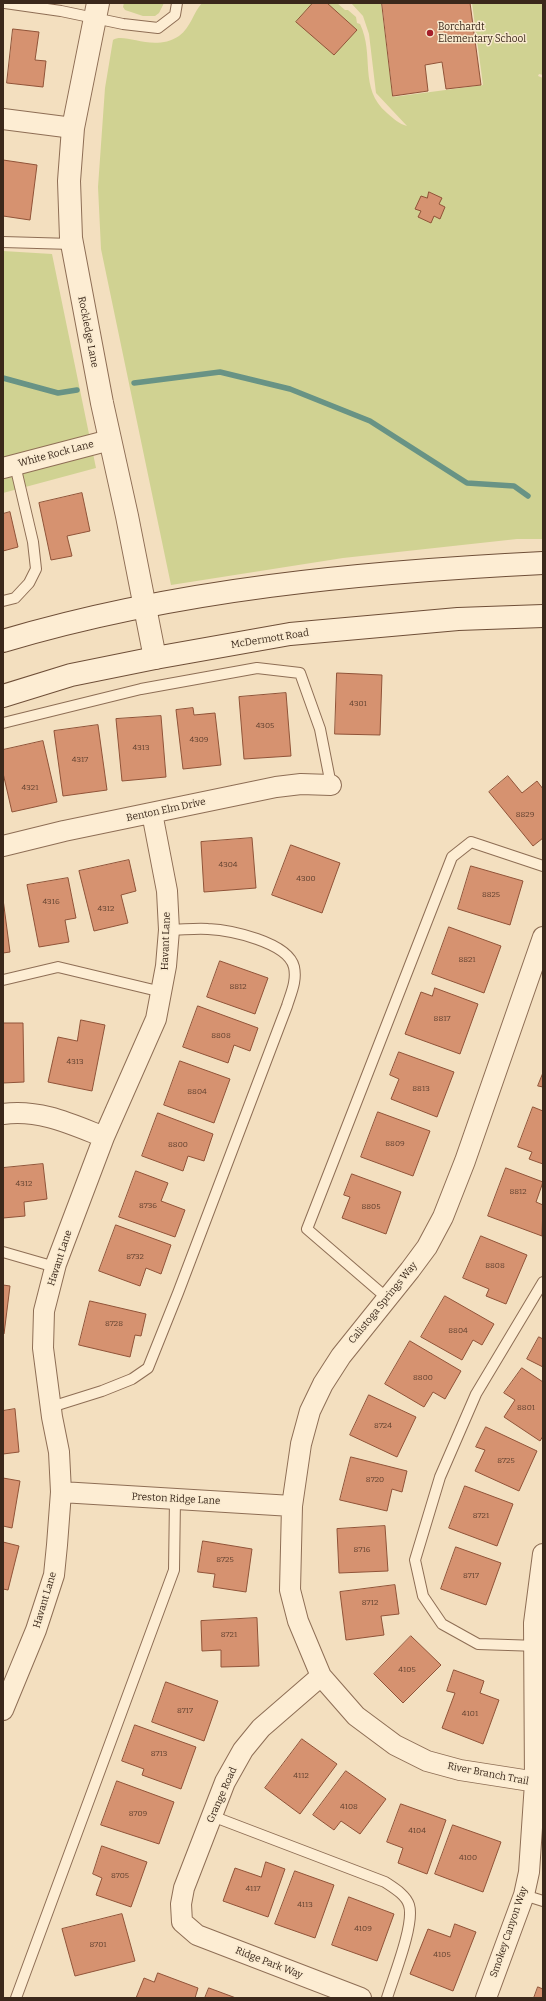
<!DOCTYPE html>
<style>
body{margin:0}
#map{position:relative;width:546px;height:2001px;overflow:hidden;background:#f3dfbf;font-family:Bitter,serif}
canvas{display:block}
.frame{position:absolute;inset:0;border:4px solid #3b281b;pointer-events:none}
</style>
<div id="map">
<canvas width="546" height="2001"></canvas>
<div class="frame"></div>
</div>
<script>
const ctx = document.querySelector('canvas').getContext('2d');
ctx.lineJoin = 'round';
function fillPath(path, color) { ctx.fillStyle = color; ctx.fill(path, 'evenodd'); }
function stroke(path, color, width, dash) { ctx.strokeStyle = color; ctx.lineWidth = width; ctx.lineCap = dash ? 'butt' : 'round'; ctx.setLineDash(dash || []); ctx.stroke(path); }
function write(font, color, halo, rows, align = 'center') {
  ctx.font = font + ' Bitter,serif'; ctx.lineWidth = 3; ctx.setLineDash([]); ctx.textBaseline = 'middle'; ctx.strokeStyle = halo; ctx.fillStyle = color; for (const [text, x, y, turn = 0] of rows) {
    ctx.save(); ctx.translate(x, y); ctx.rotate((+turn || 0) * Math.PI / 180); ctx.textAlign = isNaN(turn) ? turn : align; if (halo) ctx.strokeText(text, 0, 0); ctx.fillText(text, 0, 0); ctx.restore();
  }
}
fillPath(new Path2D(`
 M124 3H164L159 13 155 16H143L125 10 123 7Z
 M202 3H337L345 10H348L356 17 357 23 360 24C375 55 358 88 387 113 394 119 399 124 407 126L376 93 369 34 363 16 351 3H381L393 97 483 85 472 3H543V75L539 74 538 76 543 78V539H517L343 558 171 585 101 249 98 187 105 88 113 40C125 32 153 53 179 36 191 27 193 13 202 3Z
 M3 251 52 254 96 468 3 493Z`), '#d0d292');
stroke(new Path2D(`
 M3 378 58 393 77 390
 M134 383 220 372 290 389 370 421 467 483 514 486 528 496`), '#689385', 5.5);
const building = new Path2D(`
 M313 3H327L357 30 334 55 296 22Z
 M382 3H470L481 85 446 89 442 62 425 65 428 91 393 96Z
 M13 29 39 32 35 60 46 61 43 87 7 83Z
 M3 160 37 165 30 220 3 216Z
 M429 192 442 198 439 204 445 207 440 219 434 216 431 223 418 217 421 211 415 209 421 196 427 198Z
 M82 493 90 531 67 536 72 556 51 560 39 503Z
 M10 512 18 547 3 551V514Z
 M337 673 382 675 380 735 335 734Z
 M286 693 291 756 244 759 239 697Z
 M193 708 194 715 215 713 221 765 183 769 176 710Z
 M161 716 166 777 122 781 116 719Z
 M98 725 107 790 63 796 54 731Z
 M43 741 57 802 12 812 3 773V750Z
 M508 776 522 793 537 781 543 789V838L533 846 489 792Z
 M252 838 256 888 204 892 201 842Z
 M291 845 340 863 322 913 272 895Z
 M129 860 136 891 121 895 128 923 94 931 79 871Z
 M471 866 523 881 510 925 458 909Z
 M68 878 76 918 65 920 69 942 39 947 27 885Z
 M3 899 10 952 3 953Z
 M449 927 501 946 484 993 432 974Z
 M220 961 268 978 255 1014 207 997Z
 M435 988 478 1004 460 1054 405 1034 421 992 432 996Z
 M198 1006 258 1028 250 1051 234 1045 228 1063 183 1047Z
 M81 1020 105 1025 92 1091 48 1082 58 1037 77 1041Z
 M3 1023H23L24 1082 3 1083Z
 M399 1052 454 1072 437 1117 391 1099 399 1079 390 1075Z
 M180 1061 230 1079 214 1123 164 1105Z
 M543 1073V1087L538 1086Z
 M533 1107 543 1111V1164L529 1159 532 1152 518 1147Z
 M378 1112 430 1131 413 1176 361 1157Z
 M158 1113 213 1134 204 1161 188 1156 183 1171 142 1156Z
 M43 1164 47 1199 24 1202 25 1216 3 1218V1168Z
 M506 1168 543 1182 536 1202 543 1205 542 1236 488 1216Z
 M136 1171 168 1183 161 1201 185 1210 175 1237 119 1217Z
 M352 1174 401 1192 386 1234 342 1218 350 1197 344 1195Z
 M116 1225 171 1245 161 1274 146 1268 140 1286 99 1271Z
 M481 1236 527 1255 506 1304 486 1296 489 1289 463 1278Z
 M3 1285 10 1286 4 1334H3Z
 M445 1296 494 1324 482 1345 473 1340 462 1360 421 1337Z
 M90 1301 146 1314 141 1336 135 1335 130 1357 79 1345Z
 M539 1337 543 1339V1367L527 1359Z
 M410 1341 461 1371 445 1399 433 1392 424 1407 385 1384Z
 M522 1368 543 1382V1436L540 1441 504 1417 515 1400 504 1393Z
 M369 1395 416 1417 397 1457 350 1435Z
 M15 1409 19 1452 3 1454V1411Z
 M486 1427 537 1451 519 1491 475 1471 485 1450 476 1447Z
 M351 1457 407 1471 402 1492 392 1489 387 1511 340 1500Z
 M3 1478 20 1481 12 1528 3 1526Z
 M465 1486 513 1504 497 1546 449 1528Z
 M385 1526 388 1571 339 1573 337 1529Z
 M203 1541 252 1549 246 1592 213 1587 215 1574 198 1572Z
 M3 1542 19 1546 8 1590 3 1589Z
 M456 1547 501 1563 486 1605 441 1589Z
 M395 1585 399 1614 381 1616 384 1635 346 1640 340 1592Z
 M257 1618 259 1666 221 1667V1650L202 1651 201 1621Z
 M411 1636 441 1665 403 1703 374 1674Z
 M454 1670 484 1681 480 1693 499 1700 483 1744 442 1728 455 1693 447 1691Z
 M166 1682 218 1701 204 1741 152 1722Z
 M135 1725 196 1747 181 1789 142 1775 144 1769 122 1761Z
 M302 1739 337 1764 300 1814 265 1788Z
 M346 1771 386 1799 360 1834 341 1821 334 1830 313 1815Z
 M117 1781 174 1802 159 1844 101 1825Z
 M401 1804 446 1820 427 1874 398 1863 403 1848 387 1842Z
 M453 1825 501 1842 483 1892 435 1874Z
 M102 1846 147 1862 131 1907 96 1895 102 1878 93 1874Z
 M266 1862 285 1869 268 1917 223 1901 235 1868 261 1877Z
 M295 1871 334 1885 315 1938 275 1924Z
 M349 1897 394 1914 377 1961 332 1945Z
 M122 1914 135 1961 75 1976 62 1929Z
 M455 1924 476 1932 453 1991 410 1974 428 1929 450 1937Z
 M158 1973 198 1988 195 1998H136L144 1978 154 1982Z
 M538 1987 543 1989V1998H534Z
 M209 1988 236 1998H205Z`);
fillPath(building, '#d69270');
stroke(building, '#905338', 1);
const service = new Path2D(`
 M5 3 61 11 123 24 158 28 175 15 177 3
 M3 242 72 244
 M3 601 15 598 29 583 36 569 33 542 15 465
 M3 723 141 689 257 668 300 673 320 729 331 785
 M3 980 58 967 162 992
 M3 1252 55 1267
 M387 1298 307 1229 452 857 471 842 543 866
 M51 1407 102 1391 132 1379 148 1368 178 1293 287 1006C291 993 297 981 294 967 288 942 230 930 208 929 195 928 182 930 169 930
 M538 1646 478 1644 442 1624 423 1596 415 1560 440 1477 476 1394 543 1282
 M212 1816 385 1882C394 1888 406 1895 409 1905 415 1924 393 1978 387 1998
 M524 1895 543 1901
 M16 1998 174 1570 175 1499`);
const minor = new Path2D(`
 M3 119 73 128
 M3 468 110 440
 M3 846 64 831 276 787 301 784 331 785
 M543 937 465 1161 443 1217 427 1247 410 1270 341 1356 323 1384 310 1411 301 1444 292 1506 290 1590 298 1621 321 1676 356 1716 395 1745 427 1761 460 1770 543 1783
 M3 1114C40 1109 71 1124 104 1137
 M61 1492 292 1506
 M321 1676 261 1728 243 1750 225 1782 184 1888 181 1904 182 1922 197 1935 361 1998
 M3 1710 36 1630 54 1575 57 1545 61 1492 59 1452 52 1417 43 1348 44 1311 56 1264 104 1137 156 1019 166 966 169 930 167 891 152 813
 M486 1998 524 1895 529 1872 535 1783 534 1623 543 1554`);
const tertiary = new Path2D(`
 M98 3 73 128 69 181 71 238 102 403 127 516 155 658`);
const secondary = new Path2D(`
 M3 641C177 589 362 572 543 563
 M3 696 71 675 155 658 290 634 458 619 543 616`);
stroke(service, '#8e6e55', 12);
stroke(minor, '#8e6e55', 22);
stroke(tertiary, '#8e6e55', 24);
stroke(secondary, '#6f4f38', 24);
stroke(service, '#fdedd3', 10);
stroke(minor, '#fdedd3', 20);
stroke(tertiary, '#fdedd3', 22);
stroke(secondary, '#fdedd3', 22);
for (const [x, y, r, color] of [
 [430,33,4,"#a41e2a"]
]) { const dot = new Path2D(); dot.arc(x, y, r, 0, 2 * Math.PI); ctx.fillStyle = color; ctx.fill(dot); stroke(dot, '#f9eacf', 1.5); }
write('8px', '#624230', null, [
 ["4301",358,704],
 ["4305",265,726],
 ["4309",199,740],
 ["4313",141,748],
 ["4317",80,760],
 ["4321",30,788],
 ["8829",525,815],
 ["4304",228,865],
 ["4300",306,879],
 ["8825",491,895],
 ["4316",51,902],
 ["4312",106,909],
 ["8821",467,960],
 ["8812",238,987],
 ["8817",442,1019],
 ["8808",221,1036],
 ["4313",75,1062],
 ["8813",421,1089],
 ["8804",197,1092],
 ["8809",395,1144],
 ["8800",178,1145],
 ["4312",24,1184],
 ["8812",518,1192],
 ["8736",148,1206],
 ["8805",371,1207],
 ["8732",135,1257],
 ["8808",495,1266],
 ["8728",114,1324],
 ["8804",458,1331],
 ["8800",423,1378],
 ["8801",526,1408],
 ["8724",383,1426],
 ["8725",506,1461],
 ["8720",375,1480],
 ["8721",481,1516],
 ["8716",362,1550],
 ["8725",225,1560],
 ["8717",471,1576],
 ["8712",370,1603],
 ["8721",229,1635],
 ["4105",407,1670],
 ["8717",185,1711],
 ["4101",470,1714],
 ["8713",159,1754],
 ["4112",301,1776],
 ["4108",349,1807],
 ["8709",138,1814],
 ["4104",417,1831],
 ["4100",468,1858],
 ["8705",120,1876],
 ["4117",253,1889],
 ["4113",305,1905],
 ["4109",363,1929],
 ["8701",98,1945],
 ["4105",442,1955]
]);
write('10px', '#3b281b', '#f9eacf', [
 ["Borchardt",438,27],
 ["Elementary School",438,39]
], 'left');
write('10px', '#3b281b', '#f9eacf', [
 ["Rockledge Lane",88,332,79],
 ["White Rock Lane",56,454,-15],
 ["McDermott Road",270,639,-9],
 ["Benton Elm Drive",166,810,-12],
 ["Havant Lane",166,941,-88],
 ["Havant Lane",60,1258,-72],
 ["Calistoga Springs Way",383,1303,-51],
 ["Preston Ridge Lane",176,1499,3],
 ["Havant Lane",45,1600,-73],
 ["River Branch Trail",488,1774,11],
 ["Grange Road",222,1795,-66],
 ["Smokey Canyon Way",509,1932,-71],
 ["Ridge Park Way",269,1963,21]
]);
</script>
